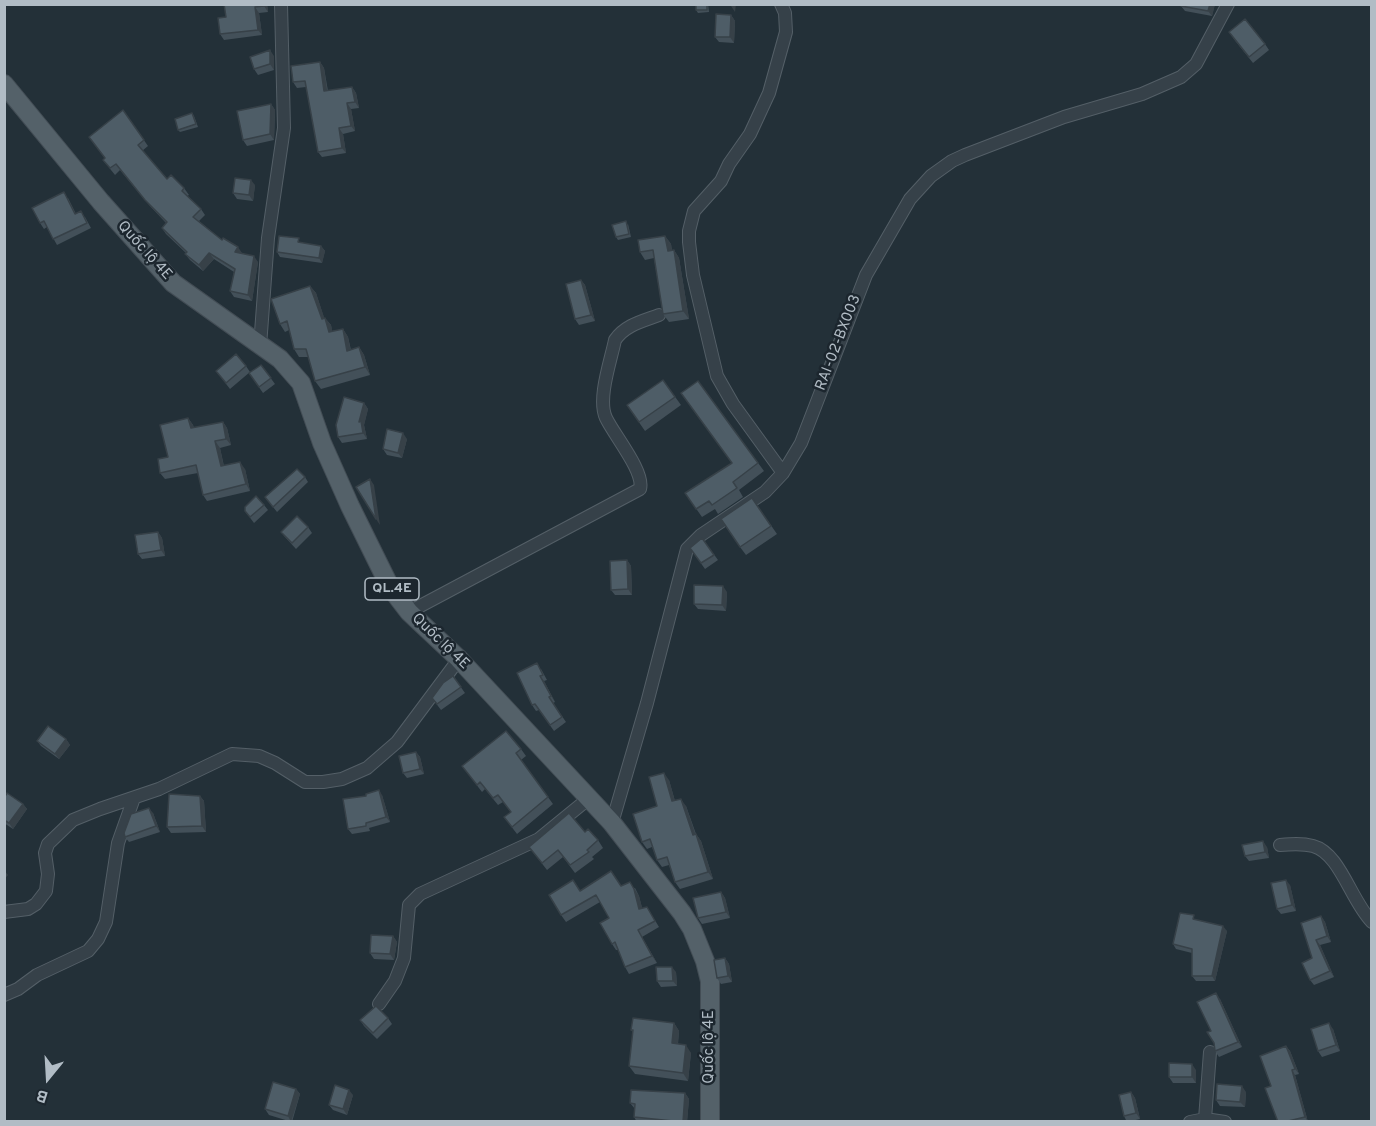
<!DOCTYPE html>
<meta charset="utf-8">
<style>
body{margin:0}
#map{position:relative;width:1376px;height:1126px;overflow:hidden;background:#233038;font-family:Overpass,sans-serif}
canvas{display:block}
.frame{position:absolute;inset:0;border:6px solid #b1bcc5;pointer-events:none}
.north{position:absolute;left:18px;top:1048px;width:60px;height:60px;-webkit-text-stroke:4px #1c262e;paint-order:stroke;rotate:198deg;font-size:16px;font-weight:700;line-height:24px;text-align:center;color:#b1bcc5}
.north::after{content:'';display:block;margin:auto;width:21px;height:27px;background:#b1bcc5;clip-path:polygon(50% 0,100% 100%,50% 72%,0 100%)}
</style>
<div id="map">
<canvas width="1376" height="1126"></canvas>
<div class="frame"></div>
<div class="north">B</div>
</div>
<script>
const ctx = document.querySelector('canvas').getContext('2d');
ctx.lineJoin = 'round';
function stroke(path, color, width, dash) { ctx.strokeStyle = color; ctx.lineWidth = width; ctx.lineCap = dash ? 'butt' : 'round'; ctx.setLineDash(dash || []); ctx.stroke(path); }
function fillPath(path, color) { ctx.fillStyle = color; ctx.fill(path, 'evenodd'); }
function write(font, color, halo, rows, align = 'center') {
  ctx.font = font + ' Overpass,sans-serif'; ctx.lineWidth = 5; ctx.setLineDash([]); ctx.textBaseline = 'middle'; ctx.strokeStyle = halo; ctx.fillStyle = color; for (const [text, x, y, turn = 0] of rows) {
    ctx.save(); ctx.translate(x, y); ctx.rotate((+turn || 0) * Math.PI / 180); ctx.textAlign = isNaN(turn) ? turn : align; if (halo) ctx.strokeText(text, 0, 0); ctx.fillText(text, 0, 0); ctx.restore();
  }
}
const street = new Path2D(`
 M781 4 785 13 786 32 769 93 750 134 729 164 721 181 694 211 689 231V242L693 275 717 376 733 404 783 473
 M260 346 268 238 284 128 281 4
 M409 612 640 489C645 472 614 435 606 418 597 399 611 360 615 340 625 325 643 321 659 315
 M612 823 647 703 687 549 701 535 765 492 783 473 801 443 866 275 910 199 931 176 952 161 965 155 1064 117 1142 94 1181 77 1196 64 1228 4
 M1280 845C1291 844 1302 843 1313 846 1340 853 1351 901 1372 922
 M4 912 28 909 36 904 46 891 48 874 45 853 48 844 73 820 100 809 159 789 232 754 259 756 275 763 305 782H323L342 779 367 768 397 742 459 659
 M4 995 18 989 37 975 88 951 98 939 106 922 118 843 134 798
 M379 1004 395 981 404 958 409 905 420 894 539 839 588 799
 M1205 1119 1210 1052
 M1190 1122 1205 1119 1225 1122`);
const primary = new Path2D(`
 M4 84 101 202 173 283 280 359 301 383 322 443 350 506 389 585 399 599 409 612 459 659 612 823 682 913 692 929 705 961 710 981V1122`);
stroke(street, '#545f67', 14);
stroke(primary, '#434d55', 20);
stroke(street, '#364149', 12);
stroke(primary, '#546169', 18);
fillPath(new Path2D(`
 M224 4H267L268 12 259 13 262 35 224 40 220 34 226 17Z
 M696 4H708L709 12 698 13 696 10Z
 M1215 4 1212 16 1185 11 1181 6Z
 M731 15 735 21 734 43 719 42 715 37Z
 M1233 38 1265 44 1269 50 1253 63Z
 M274 56V70L258 75 254 69Z
 M320 62 324 68 328 91 352 87 356 93 359 108 351 109 355 131 343 134 346 153 322 157 318 152 306 87 297 88 293 82Z
 M271 104 275 110 274 140 247 146 243 140Z
 M123 110 148 146 142 151 167 179 184 188 189 195 187 196 201 209 205 215 199 221 222 240 242 253 258 262 252 301 234 297 230 291 234 272 214 259 203 271 190 260 185 254 186 253 166 234 162 228 166 223 150 206 120 170 115 175 103 160 105 158Z
 M192 113 194 116 198 127 180 132 178 130Z
 M255 185 253 201 237 199 233 193Z
 M68 198 76 214 85 217 91 228 57 245 47 227 44 229 40 223Z
 M628 224 631 237 618 240 616 237Z
 M665 236 671 244 672 251 674 250 679 258 689 319 669 322 663 314 654 258 645 260 640 252Z
 M302 243 321 246 325 251 322 263 280 257 277 252Z
 M581 280 585 285 595 321 579 325 575 319Z
 M310 286 316 293 324 318H325L331 325 332 331 343 329 348 337 351 350 359 347 364 355 370 375 321 389 315 381 308 357H299L294 349 289 330 285 332 280 324Z
 M261 365 275 384 263 393 249 373Z
 M246 366 250 372 230 389 216 371Z
 M663 380 681 405 645 431 627 405Z
 M698 381 764 471 739 490 743 497 718 514 715 509 702 517 685 493 732 463Z
 M364 403 368 409 364 425 367 439 342 443 338 437Z
 M188 418 193 425 194 428 223 422 227 428 231 445 220 448 224 466 245 469 250 491 207 501 203 495 198 473 165 479 160 473Z
 M407 439 402 458 387 455 383 449Z
 M305 477 308 482 277 512 265 497Z
 M752 498 777 534 746 555 740 547Z
 M264 505 268 510 254 523 245 511Z
 M308 527 312 533 296 549 285 537 281 532Z
 M158 532 162 538 165 556 142 559 138 554Z
 M702 538 718 560 705 569 690 548Z
 M627 560 631 566 632 595H615L611 590Z
 M727 592 726 611 698 609 694 604Z
 M541 669 547 680 544 681 555 702 553 703 566 722 554 731 539 710 536 711 532 705Z
 M453 676 465 693 441 710 432 698Z
 M66 739 70 745 59 759 41 746 37 741Z
 M521 749 526 756 521 760 553 804 517 834 504 817 511 812 503 802 498 805 485 789 482 792 462 766Z
 M416 752 420 757 424 774 407 778 403 773Z
 M669 780 675 801 686 806 696 834 701 841 713 879 680 889 675 882 669 865 662 867 657 860 652 847 647 849 642 842 657 806Z
 M382 795 390 822 369 828 370 831 352 834 348 829Z
 M200 796 204 801 206 832 171 833 167 827Z
 M4 798 23 804 27 809 13 829 4 823Z
 M153 813 160 832 129 842 125 837Z
 M585 832 598 840 603 848 592 857 594 859 575 873 563 857 547 870 529 847Z
 M1267 847 1269 858 1249 861 1245 856Z
 M1290 885 1296 911 1281 914 1277 909Z
 M622 886 635 888 639 896 642 908 647 907 659 927 642 937 657 963 629 974 625 967 618 950H616L612 944 609 918 600 902 566 922 561 915 580 891Z
 M721 892 725 898 730 918 702 924 698 918Z
 M1321 916 1325 922 1331 942 1320 945 1334 977 1314 985 1310 980 1312 958Z
 M1197 920 1227 931 1215 981H1196L1192 976V953L1176 949 1173 944Z
 M393 936 397 942 394 960 374 959 370 953Z
 M725 958 729 964 732 982 721 984 717 978Z
 M676 972 677 986 661 987 657 981Z
 M1220 999 1242 1047 1219 1057 1215 1051Z
 M388 1018 392 1024 377 1039 364 1026 360 1020Z
 M674 1023 679 1031 678 1044 691 1053 688 1081 635 1074 629 1066 633 1032 631 1030Z
 M1333 1029 1340 1051 1322 1057 1318 1051Z
 M1286 1046 1290 1051 1299 1074 1295 1075 1308 1122H1278L1271 1086Z
 M1196 1070V1083H1173L1169 1077Z
 M296 1089 300 1094 292 1122 269 1115 265 1109Z
 M1131 1092 1135 1098 1140 1119 1127 1122 1124 1116Z
 M1246 1092 1245 1107 1220 1106 1216 1100Z
 M685 1093 689 1099 687 1122H637L634 1117 635 1109 630 1103Z
 M353 1095 347 1115 333 1110 329 1105Z`), '#435059');
fillPath(new Path2D(`
 M264 4H267L268 12 264 6Z
 M732 4H736L735 12 731 6Z
 M1210 4H1215L1212 16 1208 11Z
 M255 7 259 13 262 35 258 30Z
 M731 15 735 21 734 43 730 37Z
 M270 50 274 56V70L270 64Z
 M320 62 324 68 328 97 324 91Z
 M352 87 356 93 359 108 355 102Z
 M347 103 351 109 355 131 351 126Z
 M271 104 275 110 274 140 270 134Z
 M339 128 343 134 346 153 342 148Z
 M251 180 255 185 253 201 249 195Z
 M665 236 671 244 673 259 668 251Z
 M321 246 325 251 322 263 319 258Z
 M238 247 242 253 235 252Z
 M674 250 679 258 689 319 683 311Z
 M209 253 214 259 203 271 199 265Z
 M254 256 258 262 252 301 248 295Z
 M581 280 585 285 595 321 591 315Z
 M310 286 316 293 327 326 322 319Z
 M325 318 331 325 334 339 329 332Z
 M343 329 348 337 352 358 347 351Z
 M359 347 364 355 370 375 365 367Z
 M364 403 368 409 364 425 367 439 363 433 359 422Z
 M188 418 193 425 196 435 191 428Z
 M223 422 227 428 231 445 226 439Z
 M403 433 407 439 402 458 398 453Z
 M215 441 220 448 225 473 221 466Z
 M240 462 245 469 250 491 246 484Z
 M370 479 374 485 380 525 376 519Z
 M158 532 162 538 165 556 161 550Z
 M627 560 631 566 632 595 628 589Z
 M723 586 727 592 726 611 722 605Z
 M540 676 544 681 555 702 551 696Z
 M66 739 70 745 59 759 55 754Z
 M416 752 420 757 424 774 420 769Z
 M664 773 669 780 677 809 672 801Z
 M379 790 382 795 390 822 386 817Z
 M200 796 204 801 206 832 202 826Z
 M681 799 686 806 698 842 693 835Z
 M23 804 27 809 13 829 9 823Z
 M149 808 153 813 160 832 156 826Z
 M696 834 701 841 713 879 708 872Z
 M1263 841 1267 847 1269 858 1265 852Z
 M4 870 8 875 4 880Z
 M1286 880 1290 885 1296 911 1292 905Z
 M630 882 639 896 644 915 639 909Z
 M721 892 725 898 730 918 726 912Z
 M1321 916 1325 922 1331 942 1327 936Z
 M1223 926 1227 931 1215 981 1212 976Z
 M638 930 642 937 657 963 652 956Z
 M393 936 397 942 394 960 390 954Z
 M1316 940 1320 945 1334 977 1330 971Z
 M725 958 729 964 732 982 728 976Z
 M672 967 676 972 677 986 673 981Z
 M1216 993 1220 999 1242 1047 1238 1042Z
 M674 1023 679 1031 677 1051 672 1043Z
 M1329 1023 1333 1029 1340 1051 1336 1045Z
 M686 1045 691 1053 688 1081 683 1073Z
 M1286 1046 1290 1051 1299 1074 1295 1069Z
 M1192 1064 1196 1070V1083L1192 1077Z
 M1292 1070 1295 1075 1308 1122 1305 1117Z
 M1242 1086 1246 1092 1245 1107 1240 1102Z
 M296 1089 300 1094 291 1122 288 1116Z
 M349 1090 353 1095 347 1115 343 1109Z
 M1131 1092 1135 1098 1140 1119 1136 1113Z
 M685 1093 689 1099 687 1122H683Z`), '#374148');
const building = new Path2D(`
 M224 4H264V6L255 7 258 30 220 34 218 18 226 17Z
 M696 4H707V10H696Z
 M1181 4H1210L1208 11 1181 6Z
 M716 14 731 15 730 37H715Z
 M1245 19 1265 44 1249 57 1229 32Z
 M270 50V64L254 69 250 57Z
 M320 62 324 91 352 87 355 102 347 103 351 126 339 128 342 148 318 152 305 81 293 82 291 66Z
 M271 104 270 134 243 140 237 111Z
 M123 110 144 140 138 145 167 179 171 175 184 188 182 191 201 209 193 217 222 240 223 238 238 247 235 252 254 256 248 295 230 291 235 269 209 253 199 265 185 254 187 252 162 228 167 222 145 200 116 164 110 168 103 160 105 158 89 137Z
 M192 113 196 124 178 130 175 119Z
 M235 178 251 180 249 195 233 193Z
 M64 192 75 214 81 211 87 223 53 239 44 221 40 223 32 208Z
 M626 221 629 234 616 237 612 225Z
 M279 236 299 238 298 242 321 246 319 258 277 252Z
 M665 236 668 251 674 250 683 311 663 314 653 250 640 252 638 240Z
 M581 280 591 315 575 319 566 284Z
 M310 286 322 319 325 318 329 332 343 329 347 351 359 347 365 367 315 381 306 349H294L287 321 280 324 271 299Z
 M236 354 246 366 226 383 216 371Z
 M261 365 271 378 259 387 249 373Z
 M663 380 675 397 639 422 627 405Z
 M698 381 758 463 733 482 737 488 712 505 709 501 696 509 685 493 732 463 681 393Z
 M344 397 364 403 359 422 361 421 363 433 338 437 336 425Z
 M188 418 191 428 223 422 226 439 215 441 221 466 240 462 246 484 203 495 196 465 160 473 158 459 168 457 160 425Z
 M387 429 403 433 398 453 383 449Z
 M297 469 305 477 273 507 265 497Z
 M370 479 376 519 356 487Z
 M256 496 264 505 250 517 245 511V507Z
 M752 498 771 526 740 547 721 519Z
 M297 516 308 527 292 543 281 532Z
 M158 532 161 550 138 554 135 535Z
 M702 538 714 555 701 563 690 548Z
 M627 560 628 589 611 590 610 561Z
 M694 585 723 586 722 605 694 604Z
 M537 663 543 675 540 676 551 696 549 697 562 717 550 725 535 704 532 705 517 673Z
 M453 676 461 687 437 704 432 698 443 683Z
 M48 726 66 739 55 754 37 741Z
 M506 731 521 749 516 753 548 797 512 827 504 817 511 812 498 795 493 798 480 782 477 785 462 766Z
 M416 752 420 769 403 773 399 756Z
 M664 773 672 801 681 799 693 835 696 834 708 872 675 882 667 857 657 860 650 839 642 842 633 814 657 806 649 777Z
 M379 790 386 817 366 823V826L348 829 343 799 366 796V794Z
 M7 793 23 804 9 823 4 820V798Z
 M169 794 200 796 202 826 167 827Z
 M149 808 156 826 125 837 124 833 131 814Z
 M569 813 585 832 588 829 598 840 587 850 589 852 570 865 558 850 542 863 529 847Z
 M1263 841 1265 852 1245 856 1242 845Z
 M611 871 621 886 630 882 634 889 639 909 647 907 655 921 638 930 652 956 625 967 615 942 612 944 600 923 609 918 596 895 561 915 549 895 573 880 580 891Z
 M1286 880 1292 905 1277 909 1271 883Z
 M721 892 726 912 698 918 693 898Z
 M1180 913 1194 915 1193 919 1223 926 1212 976H1192V949L1173 944Z
 M1321 916 1327 936 1316 940 1330 971 1310 980 1302 963 1312 958 1301 923Z
 M371 935 393 936 390 954 370 953Z
 M725 958 728 976 717 978 714 960Z
 M656 967H672L673 981H657Z
 M1216 993 1238 1042 1215 1051 1214 1043 1207 1032 1211 1031 1197 1002Z
 M376 1006 388 1018 373 1033 360 1020Z
 M633 1018 674 1023 672 1043 686 1045 683 1073 629 1066 633 1030H631Z
 M1329 1023 1336 1045 1318 1051 1311 1029Z
 M1286 1046 1295 1069 1292 1070 1305 1117 1284 1122H1278L1265 1088 1271 1086 1260 1056Z
 M1169 1063 1192 1064V1077H1169Z
 M273 1082 296 1089 288 1116 265 1109Z
 M1217 1084 1242 1086 1240 1102 1216 1100Z
 M335 1085 349 1090 343 1109 329 1105Z
 M631 1090 685 1093 683 1122 634 1117 635 1104 630 1103Z
 M1131 1092 1136 1113 1124 1116 1119 1095Z`);
fillPath(building, '#4e5d67');
stroke(building, '#374148', 1.5);
for (const [x, y, w] of [
 [392,589,54]
]) { const box = new Path2D(); box.roundRect(x - w / 2, y - 11, w, 22, 4.5); ctx.fillStyle = '#1c262e'; ctx.fill(box); stroke(box, '#b1bcc5', 1.5); }
write('bold 14px', '#b1bcc5', null, [
 ["QL.4E",392,589]
]);
write('15px', '#b1bcc5', '#1c262e', [
 ["Quốc lộ 4E",144,251,48],
 ["RAI-02-BX003",839,343,-69],
 ["Quốc lộ 4E",440,642,44],
 ["Quốc lộ 4E",710,1047,-90]
]);
</script>
